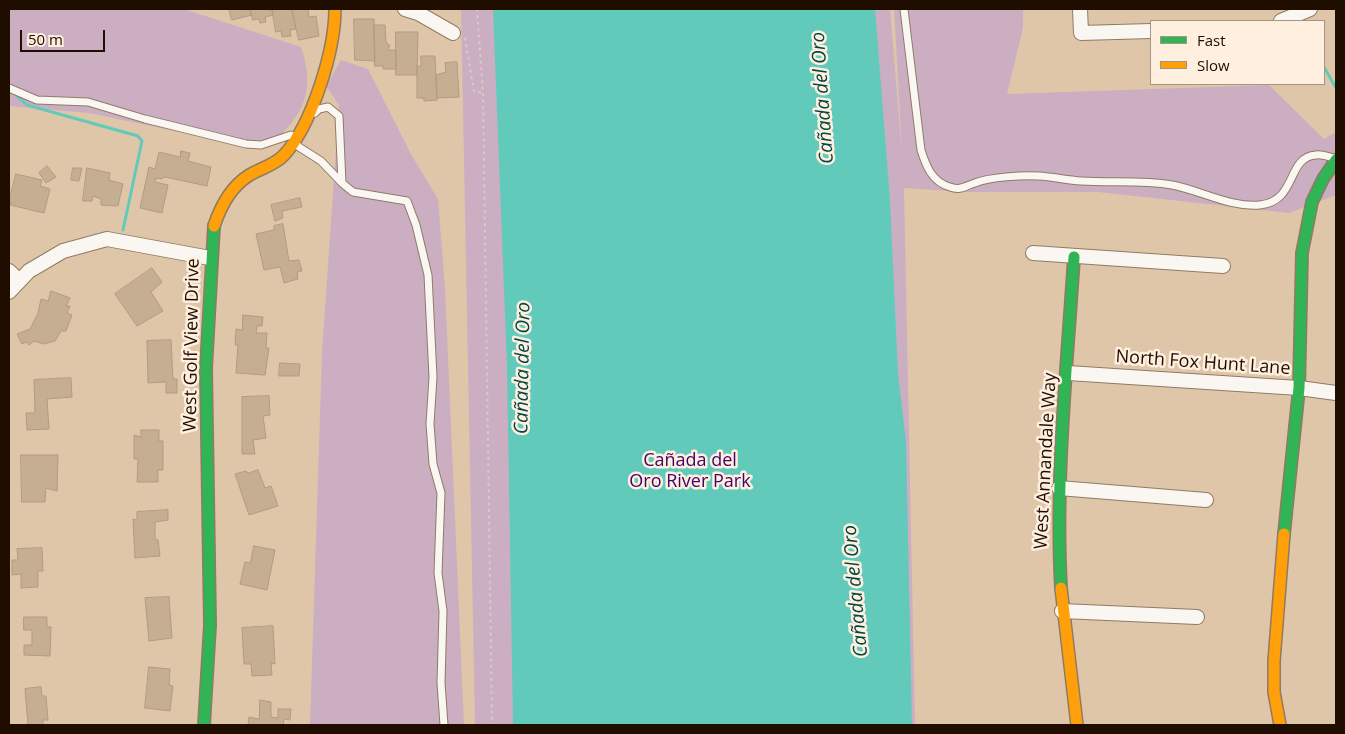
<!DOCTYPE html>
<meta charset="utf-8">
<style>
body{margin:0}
#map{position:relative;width:1345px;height:734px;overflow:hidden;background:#e0c6a9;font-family:"Open Sans",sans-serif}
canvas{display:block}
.frame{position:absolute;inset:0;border:10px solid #1f0e00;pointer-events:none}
.legend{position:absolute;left:1150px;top:20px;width:175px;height:65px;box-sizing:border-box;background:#feefdf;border:1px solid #a59586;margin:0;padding:6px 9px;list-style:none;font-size:15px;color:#1f0e00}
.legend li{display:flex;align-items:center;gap:10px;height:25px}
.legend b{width:25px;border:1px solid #a59586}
.scale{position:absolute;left:20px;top:30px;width:85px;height:22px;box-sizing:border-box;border:2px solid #1f0e00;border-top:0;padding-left:6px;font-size:15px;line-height:18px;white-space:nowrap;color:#1f0e00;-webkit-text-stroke:4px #feefdf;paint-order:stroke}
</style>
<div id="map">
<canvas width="1345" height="734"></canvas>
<div class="frame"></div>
<ul class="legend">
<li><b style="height:6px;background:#30b455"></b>Fast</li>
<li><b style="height:6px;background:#ff9f0a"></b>Slow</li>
</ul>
<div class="scale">50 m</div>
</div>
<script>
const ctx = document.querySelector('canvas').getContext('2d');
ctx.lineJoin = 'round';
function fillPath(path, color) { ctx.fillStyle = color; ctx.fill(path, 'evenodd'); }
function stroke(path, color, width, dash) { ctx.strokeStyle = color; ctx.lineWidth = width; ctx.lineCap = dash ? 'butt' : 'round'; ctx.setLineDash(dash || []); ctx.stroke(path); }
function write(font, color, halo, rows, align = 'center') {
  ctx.font = font + ' "Open Sans",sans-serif'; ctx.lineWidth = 5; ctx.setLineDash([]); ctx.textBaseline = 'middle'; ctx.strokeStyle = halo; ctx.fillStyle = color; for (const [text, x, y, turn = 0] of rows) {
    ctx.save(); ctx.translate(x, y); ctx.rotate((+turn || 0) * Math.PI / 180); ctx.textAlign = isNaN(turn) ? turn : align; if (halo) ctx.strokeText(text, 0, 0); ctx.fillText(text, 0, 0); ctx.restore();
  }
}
fillPath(new Path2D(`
 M9 9H184L301 47C316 90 304 115 271 144L232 143 89 113 9 106Z
 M461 9H890L902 152 894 9H1023V28L1007 94 1269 85 1324 139 1336 132V195L1289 213 1098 192H965L904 188 915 725H475Z
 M341 60 368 69 411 154 438 199 445 288 464 725H310L322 352 339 105 326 86Z`), '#ccaec3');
fillPath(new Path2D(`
 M493 9H875L890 200 898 373 906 442 912 725H513L507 366Z`), '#61caba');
stroke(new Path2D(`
 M1324 67 1336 88
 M16 95 27 105 138 136 142 141 123 230`), '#61caba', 3);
const building = new Path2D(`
 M229 9H250L252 15 232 20Z
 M250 9H272L273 15 265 17 266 22 260 23 259 19 253 20Z
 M272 9H292L296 29 290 30 291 36 282 37 281 31 276 32Z
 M292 9H308L309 17 316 16 319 36 299 40Z
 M354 19H374L375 61 355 60Z
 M374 25H385L386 42 390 46 387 50H396V69H383V66H375Z
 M396 32H418L417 75H396Z
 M421 56H435L437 100 424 101V98H417V66H421Z
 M457 62 459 97 437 98 436 75 446 72 445 63Z
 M181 151 190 153 188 161 211 167 207 186 165 177 161 179 156 178 155 182 168 185 162 213 140 208 149 167 155 169 159 152 180 157Z
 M47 166 56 177 46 183 39 173Z
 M73 168H82L79 181 71 180Z
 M87 168 110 173 109 180 123 184 118 206 101 205V199L93 196 92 201H83Z
 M16 174 42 180 40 186 50 189 44 213 10 205 11 202H9Z
 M300 198 302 207 282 211 283 218 275 221 271 205Z
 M283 224 289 261 299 260 302 271 297 272 298 279 284 283 280 267 264 270 256 234 274 230V226Z
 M152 268 162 282 151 292 163 311 137 326 115 294Z
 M51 291 70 298 66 306H70L67 313 72 315 66 331H61L55 341 43 344 34 341 29 345 27 342 22 344 17 334 30 329 38 313 41 299 48 301Z
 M243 315 263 317 262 326H257L256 333H267L266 348H269L265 375 236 373 238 345H235L236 329 242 330Z
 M171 340 173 379H177V393H166V382L148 383 147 341Z
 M280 363 300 364 299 376H279Z
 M71 378 72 397 47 399 49 429 27 430 26 413H35L34 380Z
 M269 396 270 415 263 416 266 438 253 440 255 454H242V397Z
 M141 430H159V441H163V470H158V482H137L138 459H134V435L141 437Z
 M21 455H58L57 491 46 488 45 502H22Z
 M258 470 265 488 271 486 278 506 249 515 235 474 246 471 248 473Z
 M168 510V520L155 522V539L158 540 160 556 135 558 133 519 137 520V512Z
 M254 546 275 550 267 590 240 584 245 562 250 563Z
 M42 548 43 571H38V587L21 588V574L12 575V560H18L17 549Z
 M169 597 172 638 149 641 145 598Z
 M24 617H47V627H51L50 656 24 655V645H32V630H24Z
 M273 626 275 664 271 663 272 675 252 676 251 664H244L242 628Z
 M149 667 170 669 169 685 173 686 170 711 145 708Z
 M41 687 42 696H46L48 720H43V725H28L25 689Z
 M260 700 271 702V717L278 718V709H291L290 720 284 719 283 725H248L249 717 259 719Z`);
fillPath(building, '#c6ae92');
stroke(building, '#b09b84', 1);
const lane = new Path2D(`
 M904 9 921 150C926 166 932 182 950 187 961 191 965 186 975 183 989 177 1023 175 1039 176 1053 177 1067 180 1081 181 1111 183 1142 180 1172 185 1200 190 1231 208 1260 205 1298 201 1286 157 1316 155 1321 154 1329 157 1334 158
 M9 88 37 100 88 102 145 119 246 144 261 145 291 135
 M294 141 299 147 321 161 342 183 339 116 328 107 319 109 315 113
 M342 183 353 192 407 201 416 225 428 275 433 377 430 424 433 464 441 493 438 573 443 611 441 683 444 725`);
const street = new Path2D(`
 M405 9 418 13 453 33
 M1080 9 1081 33 1151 31
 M1281 21 1310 9
 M1033 253 1223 266
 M9 271 19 281
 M9 292 29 271 63 251 107 239 210 258
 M1068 373 1299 388 1336 393
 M1059 488 1206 500
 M1062 611 1197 617`);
const fast = new Path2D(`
 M1284 534 1299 388 1302 253 1312 202 1323 179 1336 160
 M1061 588C1055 478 1067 367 1074 257
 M204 725 210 625 206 368 214 226`);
const slow = new Path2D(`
 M214 226C220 208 231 187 248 176 260 168 274 166 284 155 312 125 335 50 335 9
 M1061 588 1077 725
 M1280 725 1274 692V661L1284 534`);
stroke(lane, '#8f7b63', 9);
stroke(street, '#8f7b63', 16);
stroke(fast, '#8f7b63', 14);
stroke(slow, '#8f7b63', 14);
stroke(new Path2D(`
 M477 9 483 93 492 725
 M465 38 474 91 483 93`), '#d6cec4', 2, [2.5, 4]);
stroke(lane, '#faf6f2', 7);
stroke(street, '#faf6f2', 14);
stroke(fast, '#30b455', 11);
stroke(slow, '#ff9f0a', 11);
write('18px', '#1f0e00', '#feefdf', [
 ["West Golf View Drive",192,345,-89],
 ["North Fox Hunt Lane",1203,363,4],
 ["West Annandale Way",1046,461,-87]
]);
write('18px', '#450168', '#feefdf', [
 ["Cañada del",690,461],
 ["Oro River Park",690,482]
]);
write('italic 19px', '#004542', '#feefdf', [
 ["Cañada del Oro",823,98,-94],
 ["Cañada del Oro",523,368,-89],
 ["Cañada del Oro",856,591,-95]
]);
</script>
